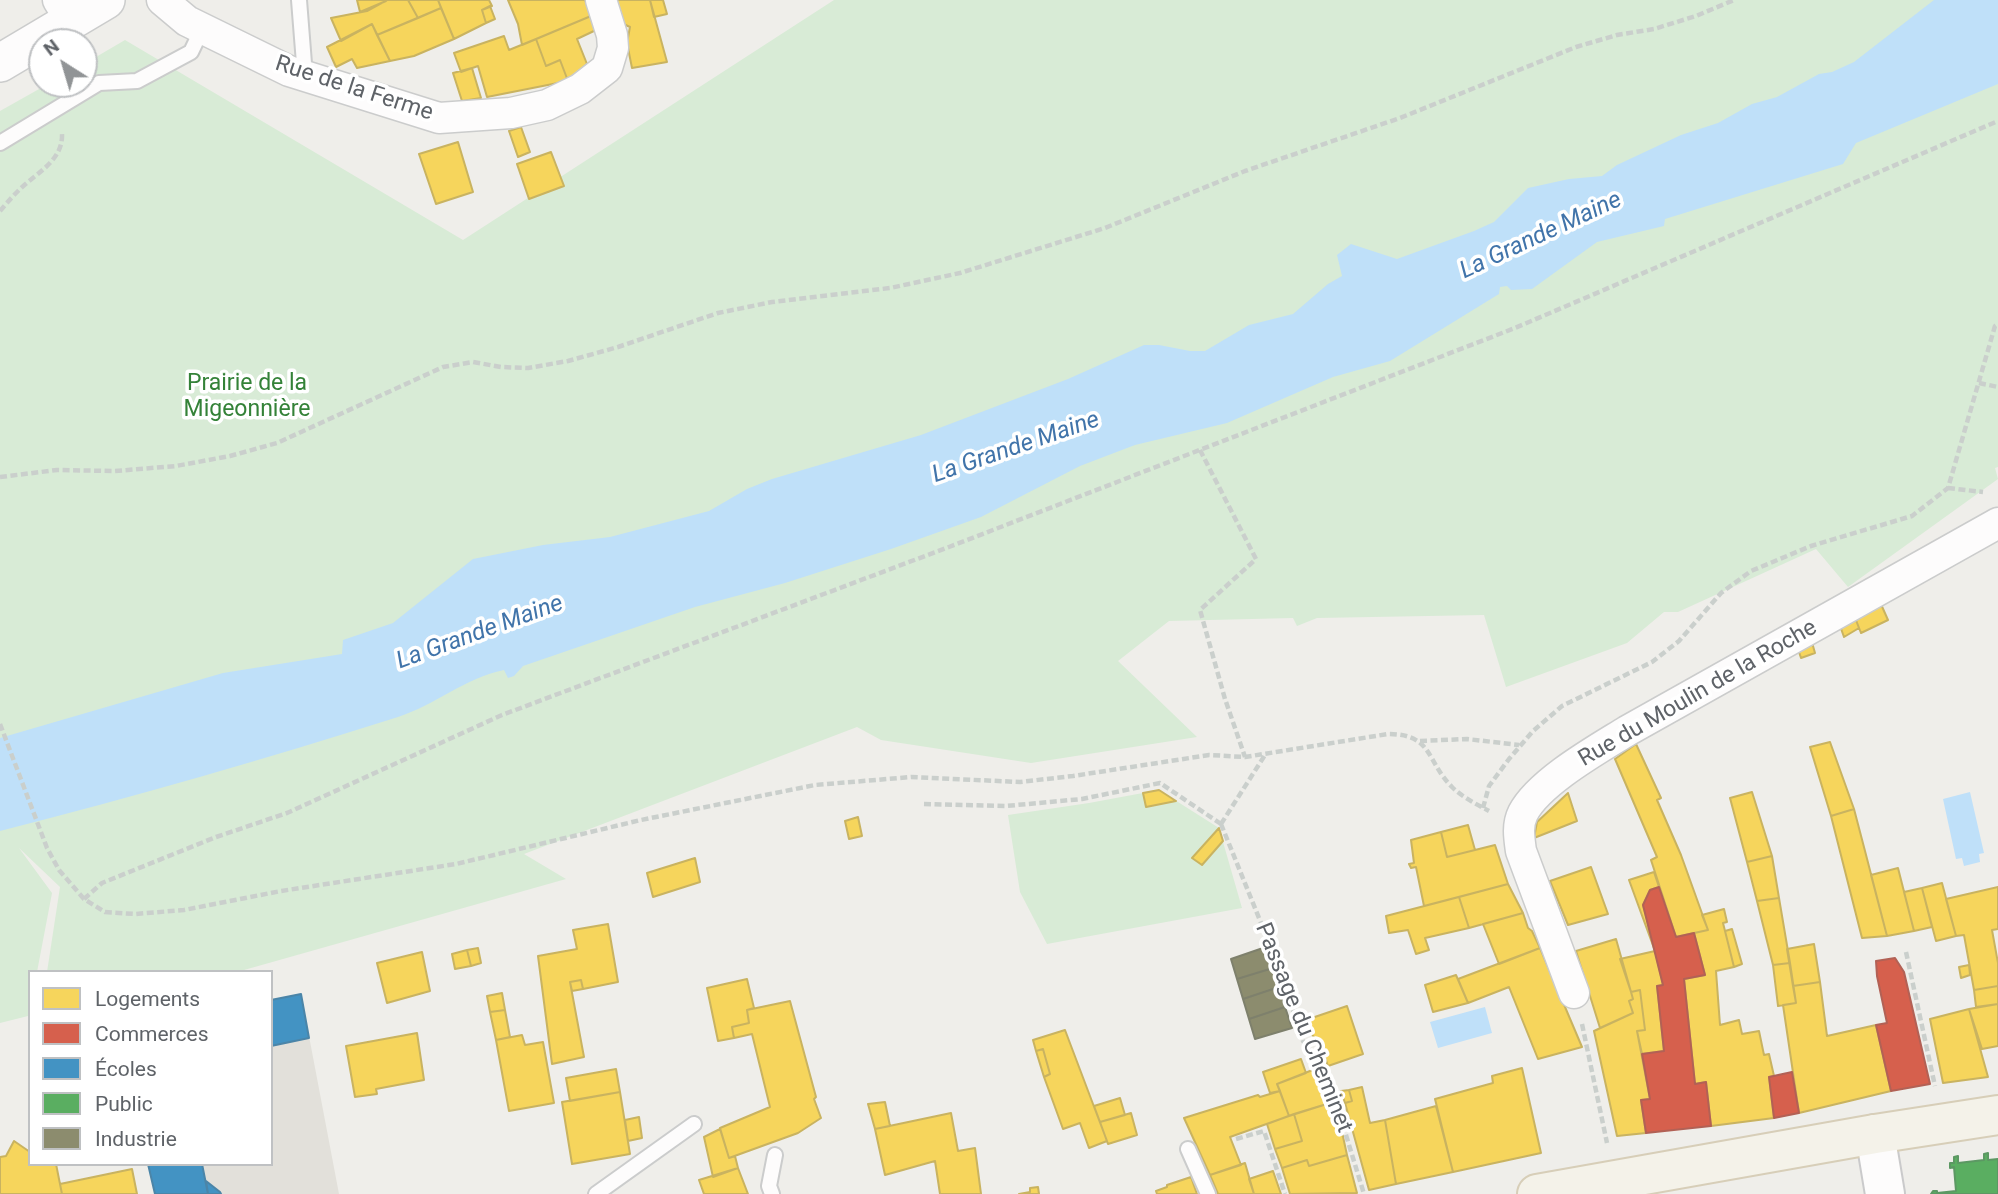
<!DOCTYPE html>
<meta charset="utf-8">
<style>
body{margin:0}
#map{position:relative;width:1998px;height:1194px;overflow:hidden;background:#efeeea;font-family:Roboto,sans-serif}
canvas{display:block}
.legend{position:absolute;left:28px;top:970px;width:245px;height:196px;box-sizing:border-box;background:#fff;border:2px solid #bfc1c3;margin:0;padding:9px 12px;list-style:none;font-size:21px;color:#5f6368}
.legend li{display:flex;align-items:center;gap:14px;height:35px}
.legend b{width:35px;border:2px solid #bfc1c3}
.north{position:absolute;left:28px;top:28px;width:70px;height:70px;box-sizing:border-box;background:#fff;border:2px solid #bfc1c3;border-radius:50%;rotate:323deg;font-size:19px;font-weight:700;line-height:28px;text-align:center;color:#5f6368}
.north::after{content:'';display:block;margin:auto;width:24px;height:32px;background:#919496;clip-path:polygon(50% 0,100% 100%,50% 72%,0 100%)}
</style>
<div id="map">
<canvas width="1998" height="1194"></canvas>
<ul class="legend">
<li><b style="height:19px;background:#f6d55c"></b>Logements</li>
<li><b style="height:19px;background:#d6604d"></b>Commerces</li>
<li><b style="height:19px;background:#4393c3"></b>Écoles</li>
<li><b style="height:19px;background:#5aae61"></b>Public</li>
<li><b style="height:19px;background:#8c8c6e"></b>Industrie</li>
</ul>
<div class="north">N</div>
</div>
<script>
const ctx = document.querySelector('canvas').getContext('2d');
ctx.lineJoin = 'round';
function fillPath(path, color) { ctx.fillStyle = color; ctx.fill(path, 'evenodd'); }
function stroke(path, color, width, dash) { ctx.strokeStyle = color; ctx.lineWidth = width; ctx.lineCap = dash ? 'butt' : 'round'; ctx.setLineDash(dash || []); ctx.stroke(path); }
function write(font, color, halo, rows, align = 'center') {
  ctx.font = font + ' Roboto,sans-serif'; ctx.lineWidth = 7; ctx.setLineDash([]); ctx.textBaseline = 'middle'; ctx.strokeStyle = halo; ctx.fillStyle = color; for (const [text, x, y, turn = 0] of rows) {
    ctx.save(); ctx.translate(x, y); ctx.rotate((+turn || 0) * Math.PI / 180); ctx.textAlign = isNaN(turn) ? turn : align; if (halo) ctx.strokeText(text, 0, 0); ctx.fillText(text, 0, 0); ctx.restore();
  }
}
fillPath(new Path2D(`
 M301 994 339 1194H155L148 1164H271V1000Z`), '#e2e0da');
fillPath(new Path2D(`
 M834 0H1998V467L1995 468 1998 479 1848 587 1816 549 1678 612H1664L1627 643 1506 687 1484 615 1317 618 1297 626 1293 618 1169 621 1118 661 1197 737 1031 763 881 740 857 727 524 854 566 879 237 972H47L60 887 19 848 52 893 37 972H30L28 1016 0 1023V111L48 84H84V64L125 40 463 240Z
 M1159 790 1219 828 1242 908 1047 944 1020 892 1008 815 1089 803Z`), '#d8ebd6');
fillPath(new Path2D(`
 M1934 0H1998V84L1856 143 1843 164 1665 219 1664 226 1597 242 1532 289 1511 290 1507 286 1500 287 1499 294 1390 361 1333 377 1227 423 1135 445 1080 466 981 517 891 549 785 583 695 607 523 666 514 676 508 678 504 670C465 678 435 705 398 717 266 759 134 797 0 831V738L223 673 342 654 343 640 393 623 473 559 543 545 610 537 709 511 747 489 772 479 921 435 1068 379 1144 345H1159L1190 351H1205L1249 325 1293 314 1328 284 1342 276 1337 255 1351 244 1397 259 1474 231 1494 222 1528 188 1569 179 1602 176 1617 165 1681 135 1718 123 1752 104 1777 97 1819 74 1832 72 1854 62Z
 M1970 792 1984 853 1979 854 1980 862 1964 866 1962 858 1956 859 1943 799Z
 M1485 1007 1492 1033 1438 1048 1430 1022Z`), '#bfe0f9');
const homes = new Path2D(`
 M357 0H386V1L360 12Z
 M408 0 418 18 377 35 372 24 341 41 331 18 367 11 387 0Z
 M408 0H438L441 8 418 18Z
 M438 0H489L492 6 482 10 486 23 454 39Z
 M508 0H585L591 16 522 45 518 24Z
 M615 0H650L667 62 632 68 627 43 630 27 619 22Z
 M650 0H663L667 14 654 17Z
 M490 6 495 19 486 23 482 10Z
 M441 8 454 39 414 56 390 61 377 35Z
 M591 16 596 30 577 39 587 64 568 81 560 60 546 66 536 39Z
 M372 24 390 61 357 68 352 59 336 67 327 47Z
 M504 36 509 50 536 39 546 66 560 60 568 81 487 97 478 66 461 72 454 53Z
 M472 68 481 98 462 101 453 73Z
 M521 127 530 152 518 157 509 131Z
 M458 142 473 192 436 204 419 154Z
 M551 152 564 186 529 199 517 164Z
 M1880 602 1888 620 1861 633 1854 615Z
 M1854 615 1859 628 1844 637 1839 623Z
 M1811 639 1815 653 1801 658 1797 646Z
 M1830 742 1854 809 1831 816 1810 747Z
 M1636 744 1661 798 1657 800 1681 855 1708 930 1676 937 1651 860 1657 857 1615 759Z
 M1159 790 1176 801 1146 807 1143 793Z
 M1752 792 1772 856 1747 862 1730 798Z
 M1568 793 1577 821 1534 838 1537 822Z
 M1854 809 1865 851 1887 936 1862 938 1831 816Z
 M858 817 862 836 849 839 845 821Z
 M1468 825 1475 850 1447 857 1441 832Z
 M1219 828 1223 841 1202 865 1192 858Z
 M1441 832 1447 857 1495 845 1508 884 1424 906 1416 867 1411 868 1409 864 1414 863 1411 840Z
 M1772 856 1779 898 1757 901 1747 862Z
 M695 858 700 882 653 897 647 873Z
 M1591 867 1608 914 1568 925 1550 881Z
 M1898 868 1914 931 1887 936 1871 875Z
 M1654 872 1659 887 1650 890 1643 905 1655 951 1629 880Z
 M1942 883 1956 936 1936 941 1922 888Z
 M1508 884 1523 913 1469 928 1459 897Z
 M1998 887V929L1992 930 1998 963V986L1974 990 1964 935 1956 936 1946 899Z
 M1922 888 1932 927 1914 931 1904 892Z
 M1459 897 1469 928 1425 938 1429 950 1416 954 1408 930 1389 933 1386 916Z
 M1779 898 1790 963 1773 965 1757 901Z
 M1724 909 1727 922 1723 923 1734 967 1716 971 1720 1025 1739 1020 1742 1034 1759 1031 1764 1055 1769 1054 1774 1076 1769 1077 1774 1118 1711 1126 1706 1082 1695 1084 1684 979 1705 975 1694 933 1708 930 1702 915Z
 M1523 913 1528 928 1532 931 1540 948 1499 964 1483 924Z
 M608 924 618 982 583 989 581 980 570 982 584 1057 552 1064 538 956 577 949 573 930Z
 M1732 929 1742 964 1734 967 1725 931Z
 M1616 939 1633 999 1629 1001 1633 1013 1600 1028 1576 951Z
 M1814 944 1820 982 1793 986 1787 949Z
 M478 948 481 963 471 966 467 950Z
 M1540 948 1582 1047 1538 1059 1509 987 1468 1003 1458 979Z
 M467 950 471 966 455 969 452 954Z
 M1655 951 1663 985 1657 986 1664 1051 1642 1054 1637 1031 1645 1030 1640 990 1631 992 1620 959Z
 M422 952 430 991 387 1003 377 963Z
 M1790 963 1796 1003 1778 1006 1773 965Z
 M1969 965 1970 975 1961 978 1959 967Z
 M1456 975 1468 1003 1433 1012 1425 985Z
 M747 979 754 1008 747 1010 749 1023 732 1027 734 1038 718 1041 707 988Z
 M581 980 583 989 572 991 570 982Z
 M1820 982 1827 1036 1876 1025 1891 1091 1799 1113 1783 1005 1796 1003 1793 986Z
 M1998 986V1004L1976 1007 1974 990Z
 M1640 990 1645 1030 1637 1031 1650 1099 1641 1100 1646 1133 1617 1136 1594 1031 1633 1013 1629 1001 1633 999 1631 992Z
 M502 993 505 1010 490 1012 487 996Z
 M790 1001 816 1097 814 1099 821 1118 798 1133 729 1158 720 1128 770 1107 752 1034 734 1038 732 1027 749 1023 747 1010Z
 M1998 1004V1046L1982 1049 1969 1009Z
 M1347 1006 1363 1054 1328 1066 1322 1049 1303 1021Z
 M1969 1009 1988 1077 1943 1083 1930 1019Z
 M505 1010 510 1037 496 1040 490 1012Z
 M1065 1030 1107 1141 1089 1148 1080 1123 1063 1129 1044 1077 1050 1074 1043 1049 1036 1051 1033 1040Z
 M417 1033 424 1080 376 1089 377 1094 355 1097 346 1046Z
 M522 1035 525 1045 543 1042 554 1103 509 1111 496 1040Z
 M1043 1049 1050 1074 1044 1077 1036 1051Z
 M1301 1059 1306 1073 1277 1084 1280 1091 1270 1093 1263 1072Z
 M1522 1068 1541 1153 1453 1172 1435 1099 1493 1083 1492 1076Z
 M616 1069 620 1092 570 1101 566 1078Z
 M1315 1069 1330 1103 1289 1116 1277 1084Z
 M1362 1087 1370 1123 1385 1120 1396 1184 1369 1190 1345 1103 1352 1101 1349 1090Z
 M1349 1090 1352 1101 1345 1103 1341 1091Z
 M1280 1091 1289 1116 1230 1137 1241 1165 1210 1175 1184 1118 1258 1095 1260 1097Z
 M620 1092 630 1154 572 1164 562 1102Z
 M1120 1098 1125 1115 1100 1122 1094 1106Z
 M885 1102 890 1126 875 1129 868 1104Z
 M1330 1103 1342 1132 1347 1155 1309 1166 1307 1160 1282 1168 1275 1149 1302 1141 1294 1114Z
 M1436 1106 1453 1172 1396 1184 1385 1120Z
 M951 1113 958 1151 975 1148 981 1194H940L935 1161 885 1175 875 1129Z
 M1131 1113 1137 1135 1108 1144 1100 1122Z
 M1294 1114 1302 1141 1275 1149 1267 1124Z
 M639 1117 642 1138 628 1141 625 1120Z
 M720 1129 729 1158 735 1156 738 1168 713 1177 704 1137Z
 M14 1141 30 1152V1164H56L62 1194H0V1157L6 1156Z
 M1347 1155 1357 1193 1290 1194 1282 1168 1307 1160 1309 1166Z
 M1245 1163 1254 1194H1218L1210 1175Z
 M738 1168 748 1194H704L699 1180Z
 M132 1169 137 1194H62L60 1184Z
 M1273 1171 1281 1194H1254L1249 1179Z
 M1191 1177 1197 1194H1157L1156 1191 1167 1187V1185Z
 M1038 1187 1039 1194H1019L1030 1192V1188Z`);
fillPath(homes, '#f6d55c');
stroke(homes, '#c9b360', 2);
const shops = new Path2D(`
 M1659 887 1676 937 1694 933 1705 975 1684 979 1695 1084 1706 1082 1711 1126 1646 1133 1641 1100 1650 1099 1642 1054 1664 1051 1657 986 1663 985 1643 905 1650 890Z
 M1895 958 1904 972 1930 1084 1891 1091 1876 1025 1887 1023 1877 976 1876 961Z
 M1792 1072 1799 1113 1774 1118 1769 1077Z`);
fillPath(shops, '#d6604d');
stroke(shops, '#b26155', 2);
const schools = new Path2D(`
 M301 994 309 1038 271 1046V1000Z
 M148 1164H202L208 1194H155Z
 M206 1181 220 1192 221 1194H208Z`);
fillPath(schools, '#4393c3');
stroke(schools, '#4b85a8', 2);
const public = new Path2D(`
 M1988 1153V1160L1998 1159V1194H1931L1933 1191H1937V1193L1956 1191 1954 1167 1950 1168V1163H1954V1157L1958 1156V1163L1984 1160V1154Z`);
fillPath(public, '#5aae61');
stroke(public, '#5c9863', 2);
const industry = new Path2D(`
 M1263 948 1273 968 1237 979 1231 959Z
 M1273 968 1279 987 1243 999 1237 979Z
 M1279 987 1285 1007 1249 1019 1243 999Z
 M1285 1007 1292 1028 1255 1039 1249 1019Z`);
fillPath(industry, '#8c8c6e');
stroke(industry, '#7e806c', 2);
const service = new Path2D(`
 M299 0 305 76
 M0 143 99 83 137 81 191 52 202 29
 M1188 1149 1208 1194
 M596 1194 694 1124
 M772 1194 769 1186 775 1155`);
const minor = new Path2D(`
 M58 0 71 21
 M162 0 187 21 289 71 439 118 511 113 547 105 580 89 607 68 613 48 612 35 601 0
 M1574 993 1521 851C1519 837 1517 825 1523 813 1539 782 1598 749 1627 731L1998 523`);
const tertiary = new Path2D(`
 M0 63 106 0`);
const secondary = new Path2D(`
 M1875 1134 1885 1194`);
const primary = new Path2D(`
 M1537 1194 1875 1134 1998 1115`);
stroke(service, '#cbcccc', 18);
stroke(minor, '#cbcccc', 33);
stroke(tertiary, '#cbcccc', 40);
stroke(secondary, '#cacacb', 42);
stroke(primary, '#d7ceb8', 42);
stroke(new Path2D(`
 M0 211C6 204 12 197 19 190 36 173 63 161 62 134
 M1979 383 1998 387
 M1200 450 1256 559 1200 610 1225 699 1245 757
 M0 477 57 470 115 471 176 466 230 456 277 443 443 367 473 362 501 367 528 368 568 361 618 347 718 313 772 302 890 288 960 273 1105 228 1245 171 1400 118 1576 47 1617 35 1654 29 1696 16 1734 0
 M1948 488 1983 492
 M0 724 47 848 59 870 84 899 105 912 135 914 184 910 281 891 456 864 641 820 815 785 911 777 1020 782 1073 776 1209 755 1245 757 1388 734C1433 734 1426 761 1452 787 1462 797 1476 804 1489 811
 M1420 741 1467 739 1519 745
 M924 804 1006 806 1082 799 1160 783 1221 824
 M1483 808 1489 786 1509 759 1533 731 1562 706 1652 662 1679 641 1721 593 1751 571 1811 546 1912 516 1948 488 1995 326 1998 324
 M1221 824 1278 965 1303 1041 1322 1069 1335 1099 1364 1194
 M1221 824 1265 755
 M84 899 102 883 216 837 287 813 502 715 949 547 1515 328 1998 121
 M1906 952 1935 1086
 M1582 1024 1607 1143
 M1236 1139 1264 1131 1285 1194`), '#cacfcc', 4.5, [7, 3.5]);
stroke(service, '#fdfcfc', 14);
stroke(minor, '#fdfcfc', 30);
stroke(tertiary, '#fdfcfc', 37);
stroke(secondary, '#fdfcfc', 38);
stroke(primary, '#f4f2e9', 38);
write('23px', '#5f6368', '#fff', [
 ["Rue de la Ferme",354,89,18],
 ["Rue du Moulin de la Roche",1698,694,-30],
 ["Passage du Cheminet",1303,1028,68]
]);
write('23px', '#348238', '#fff', [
 ["Prairie de la",247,384],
 ["Migeonnière",247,410]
]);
write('italic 24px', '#4174aa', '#fff', [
 ["La Grande Maine",1541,236,-25],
 ["La Grande Maine",1016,448,-19],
 ["La Grande Maine",480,633,-20]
]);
</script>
